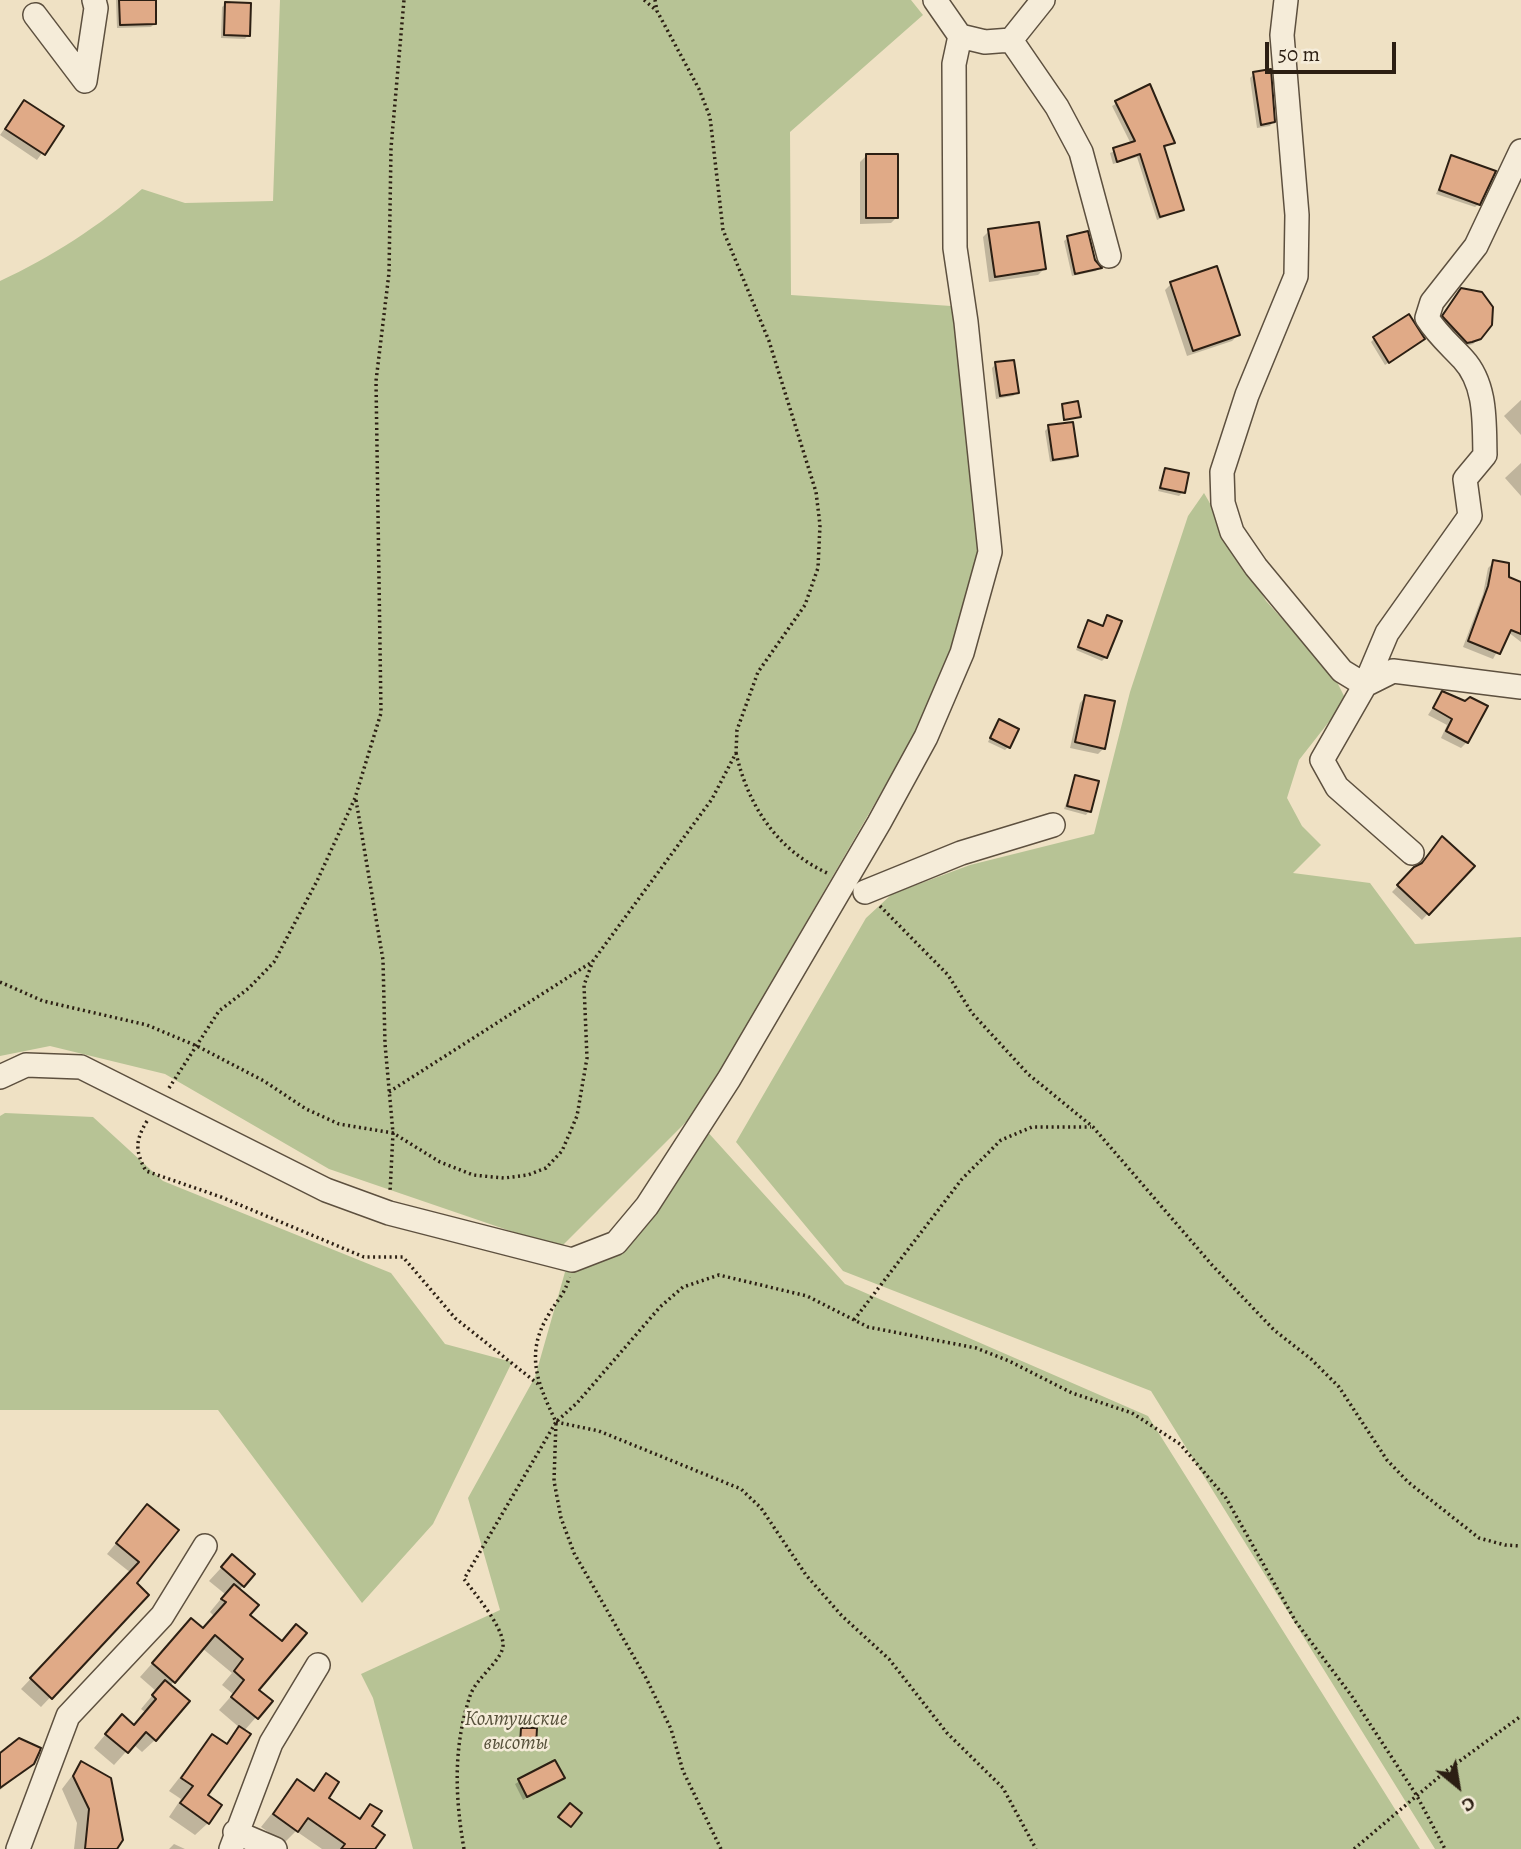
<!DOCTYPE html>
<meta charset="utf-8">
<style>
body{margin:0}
#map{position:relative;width:1521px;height:1849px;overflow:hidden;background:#efe1c4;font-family:Alegreya,serif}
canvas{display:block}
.north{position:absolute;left:1423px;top:1751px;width:70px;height:70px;-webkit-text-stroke:5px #f5ecd9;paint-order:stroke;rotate:150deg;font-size:19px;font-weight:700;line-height:28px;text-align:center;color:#2c1f13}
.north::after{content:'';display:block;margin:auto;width:24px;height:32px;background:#2c1f13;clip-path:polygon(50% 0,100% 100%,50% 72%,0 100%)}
.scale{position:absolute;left:1265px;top:42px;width:131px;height:32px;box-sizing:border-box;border:4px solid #2c1f13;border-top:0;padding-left:9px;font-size:21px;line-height:24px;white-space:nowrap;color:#2c1f13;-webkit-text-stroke:5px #f5ecd9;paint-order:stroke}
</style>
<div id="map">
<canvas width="1521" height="1849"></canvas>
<div class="north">С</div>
<div class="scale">50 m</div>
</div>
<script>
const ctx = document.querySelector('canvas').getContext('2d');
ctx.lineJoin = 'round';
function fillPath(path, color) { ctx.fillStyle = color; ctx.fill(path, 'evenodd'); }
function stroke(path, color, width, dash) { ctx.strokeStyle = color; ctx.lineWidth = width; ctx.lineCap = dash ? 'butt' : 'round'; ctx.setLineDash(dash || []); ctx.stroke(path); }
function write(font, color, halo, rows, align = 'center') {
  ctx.font = font + ' Alegreya,serif'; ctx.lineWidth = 5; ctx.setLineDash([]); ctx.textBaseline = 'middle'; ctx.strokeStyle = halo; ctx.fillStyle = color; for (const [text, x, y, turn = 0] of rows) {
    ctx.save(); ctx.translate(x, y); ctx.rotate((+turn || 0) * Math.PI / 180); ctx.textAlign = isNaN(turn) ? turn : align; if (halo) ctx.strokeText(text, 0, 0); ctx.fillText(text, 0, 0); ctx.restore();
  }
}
fillPath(new Path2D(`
 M280 0H911L923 15 790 132 791 295 951 306 970 404 980 546 952 649 917 736 886 784 697 1111 560 1248 329 1169 165 1074 50 1046 0 1056V281C50 258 101 225 142 189L185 203 273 201Z
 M1204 493 1266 601 1334 676 1346 700 1299 760 1287 798 1302 826 1321 845 1293 873 1370 883 1415 944 1521 937V1849H1435L1151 1391 843 1271 736 1142 866 918 892 894 970 865 1094 834 1130 692 1188 516Z
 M5 1113 93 1117 163 1181 391 1273 445 1344 512 1362 433 1524 362 1603 218 1410H0V1116Z
 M705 1129 845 1284 1148 1416 1420 1849H413L373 1698 361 1674 500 1610 468 1498 535 1377 565 1272 623 1237Z`), '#b7c395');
fillPath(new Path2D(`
 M116 0H154L155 23 151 27 117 28Z
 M226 4 248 35 245 39 221 38 222 7Z
 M1254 74 1273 122 1270 126 1257 128 1250 78Z
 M1149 86 1172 143 1163 148 1182 210 1157 220 1137 157 1113 164 1110 153 1131 144 1112 106Z
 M19 108 61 127 37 160 0 135Z
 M866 156 897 217 891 223 860 224V162Z
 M1452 157 1479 204 1475 207 1436 194Z
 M989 231 1044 269 1038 275 989 282 983 237Z
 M1068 238 1094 260 1099 267 1096 271 1072 276 1064 241Z
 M1171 284 1238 335 1232 341 1187 356 1165 290Z
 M1465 289 1473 290 1487 299 1486 332 1473 344 1460 348 1439 317Z
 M1374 339 1419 343 1385 365 1371 342Z
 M996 364 1017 393 1013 396 996 399 992 368Z
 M1521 400V435L1504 416Z
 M1049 427 1076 456 1073 459 1050 462 1045 431Z
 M1521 463V496L1505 478Z
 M1165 470 1183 492 1179 496 1158 491Z
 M1494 562 1507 578 1521 584V642L1508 632 1493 659 1463 647 1483 594 1488 568Z
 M1108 617 1106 657 1102 661 1076 650 1085 626 1089 622 1102 627Z
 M1442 693 1467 742 1461 748 1441 738 1447 725 1428 715Z
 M1086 696 1104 748 1098 754 1070 748 1080 703Z
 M996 725 1008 747 1005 750 988 742Z
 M1076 777 1089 811 1086 815 1064 809Z
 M1472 866 1422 920 1392 892 1415 868Z
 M147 1506 177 1530 135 1584 147 1595 41 1707 21 1689 131 1573 107 1554Z
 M232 1556 243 1586 239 1590 248 1615 281 1642 296 1627 257 1690 270 1701 244 1731 206 1795 208 1823 195 1835 169 1817 181 1799 169 1791 212 1736 225 1745 240 1728 219 1710 233 1694 222 1685 232 1673 202 1648 169 1687 155 1740 142 1752 133 1744 114 1765 94 1748 110 1729 133 1726 145 1712 141 1709 156 1691 140 1677 179 1633 203 1630 214 1616 210 1612 225 1594 209 1581Z
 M0 1755 33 1763 0 1790Z
 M554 1762 562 1778 523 1800 515 1784Z
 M81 1764 115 1849H74L77 1823 62 1789Z
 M326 1775V1798L357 1819 371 1806 373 1849H322L296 1831 284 1843 261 1827 297 1782 311 1792Z
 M174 1844 185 1849H169Z`), '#0003');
const building = new Path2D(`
 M119 0H156V24L120 25Z
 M225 2 251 3 250 36 224 35Z
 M1271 69 1275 122 1261 125 1253 72Z
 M1150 84 1175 143 1164 146 1184 210 1160 217 1140 154 1117 162 1113 148 1135 141 1115 101Z
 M24 100 64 126 45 155 5 129Z
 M866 154H898V218H866Z
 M1451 155 1496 171 1480 205 1439 190Z
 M1039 222 1046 269 995 277 988 229Z
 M1088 231 1095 260 1102 268 1075 274 1067 236Z
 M1217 266 1240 335 1193 351 1170 282Z
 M1461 288 1482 292 1493 307 1492 325 1481 339 1472 342 1467 343 1442 316Z
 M1409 314 1425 339 1389 363 1373 337Z
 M1014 360 1019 393 1000 396 995 362Z
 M1078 401 1081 417 1064 420 1062 404Z
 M1073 422 1078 456 1053 460 1048 425Z
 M1165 468 1189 473 1185 493 1160 488Z
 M1493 560 1509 563V577L1521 582V634L1511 630 1500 654 1468 641 1488 586Z
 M1107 615 1122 621 1107 658 1078 647 1088 620 1103 626Z
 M1442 691 1465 701 1470 697 1488 706 1468 743 1446 731 1452 719 1433 708Z
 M1085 695 1115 701 1105 749 1075 742Z
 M999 719 1019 729 1010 748 990 738Z
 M1075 775 1099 781 1091 812 1067 806Z
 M1442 836 1475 866 1429 915 1397 885 1414 867 1422 863Z
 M147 1504 179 1530 137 1583 149 1595 52 1699 30 1678 139 1562 116 1543Z
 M232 1554 255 1574 244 1587 221 1567Z
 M234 1584 259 1605 250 1615 282 1641 296 1624 307 1633 259 1690 273 1701 258 1719 231 1697 244 1680 234 1671 243 1659 215 1635 175 1683 152 1663 191 1618 203 1628 226 1602 221 1599Z
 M165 1680 190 1701 156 1741 146 1732 128 1753 105 1734 122 1714 134 1725 156 1699 152 1695Z
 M239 1726 251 1734 208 1795 222 1805 209 1824 180 1803 193 1786 181 1778 212 1734 227 1744Z
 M521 1728H537L536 1746 520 1745Z
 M19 1738 41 1748 39 1753 34 1764 0 1788V1753Z
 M555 1760 565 1778 527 1797 518 1779Z
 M81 1761 111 1778 123 1840 117 1849H85L89 1809 73 1776Z
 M326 1773 339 1782 329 1798 360 1819 370 1804 382 1811 372 1826 385 1835 375 1849H341L345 1844 308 1818 298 1832 273 1814 297 1779 314 1791Z
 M570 1803 582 1813 571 1827 558 1817Z`);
fillPath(building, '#e0aa87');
stroke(building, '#2c1f13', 2);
const minor = new Path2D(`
 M935 0 960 36 985 42 1011 40 1043 0
 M1286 0 1282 35 1297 215 1296 276 1247 395 1222 472 1223 503 1232 532 1256 567 1342 671 1365 685 1393 671 1521 687
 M35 15 85 81 96 8 94 0
 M1011 40 1057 107 1081 152 1109 256
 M1412 853 1337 787 1322 760 1365 685 1387 633 1470 516 1465 479 1485 455C1484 423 1487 385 1463 359 1450 345 1437 334 1427 318L1432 302 1476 246 1521 151
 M865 892 961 853 1053 825
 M0 1077 26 1065 81 1067 326 1190 389 1213 572 1260 616 1243 647 1206 729 1079 879 823 926 737 962 653 990 552 966 322 955 248 954 64 960 36
 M235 1832 275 1849
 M18 1849 68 1716 162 1616 205 1546
 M231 1849 271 1743 318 1665`);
stroke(minor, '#5d503f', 26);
stroke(new Path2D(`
 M644 0 656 10
 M736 753C748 805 776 849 827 873
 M356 800 383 960 385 1044 393 1133 390 1192
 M880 906 948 975 972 1013 1028 1074 1093 1127 1212 1265 1274 1330 1311 1359 1339 1387 1387 1460 1408 1482 1479 1538 1505 1545 1521 1546
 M0 982 43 1001 147 1025 197 1046 264 1081 306 1109 339 1124 393 1133 440 1162 473 1175 504 1178 528 1175 546 1168 562 1151 577 1116 587 1058 584 985 593 961 712 799 736 753 737 730 758 672 805 605 818 568 820 525 816 492 769 341 723 230 710 117 699 89 657 11 655 0
 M169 1088 219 1011 249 988 274 962 317 881 355 798 381 713 376 381 389 273 391 148 404 0
 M389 1092 592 962
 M147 1121C135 1141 135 1151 146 1171L221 1197 364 1257H403L455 1318 538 1384
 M854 1320 962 1179 1001 1140 1032 1127H1091
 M556 1422 599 1431 741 1489 761 1508 806 1575 842 1616 889 1659 947 1733 1003 1788 1036 1849
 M464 1849C455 1797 453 1747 470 1696 476 1677 505 1659 503 1643 501 1624 475 1594 464 1579L556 1422C538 1384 524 1354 549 1314 557 1300 566 1293 569 1277
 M721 1849 683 1771 671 1729 646 1678 574 1553 561 1518 554 1481 556 1422 577 1403 660 1307 683 1287 719 1275 807 1296 868 1327 976 1348 1009 1361 1072 1393 1132 1413 1180 1444 1226 1498 1296 1622 1351 1695 1417 1796 1445 1849
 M1354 1849 1446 1771 1521 1716`), '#2c1f13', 3.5, [2, 3.5]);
stroke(minor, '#f5ecd9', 23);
write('italic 21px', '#56503a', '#f5ecd9', [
 ["Колтушские",516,1720],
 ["высоты",516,1744]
]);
</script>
